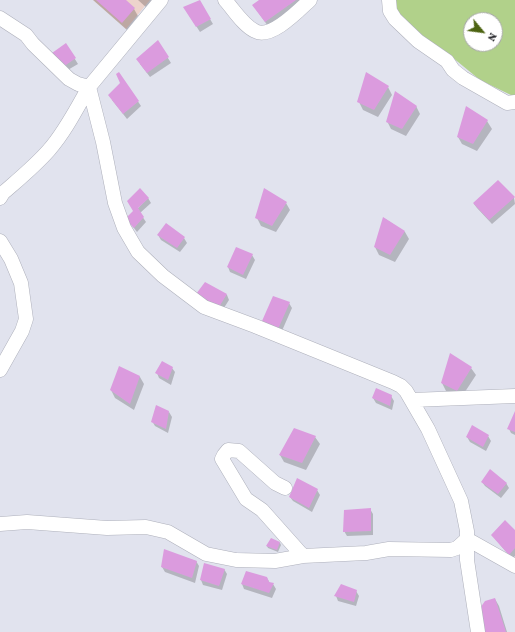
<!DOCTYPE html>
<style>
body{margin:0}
#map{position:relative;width:515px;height:632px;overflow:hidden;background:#e1e3ee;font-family:"Crimson Pro",serif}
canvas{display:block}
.north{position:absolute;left:463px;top:12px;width:40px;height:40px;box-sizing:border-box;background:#fff;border:1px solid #a6a6a8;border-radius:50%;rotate:119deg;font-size:11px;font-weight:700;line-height:16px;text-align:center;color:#202125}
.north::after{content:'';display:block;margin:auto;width:14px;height:18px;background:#4c6311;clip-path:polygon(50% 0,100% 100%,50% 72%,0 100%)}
</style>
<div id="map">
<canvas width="515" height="632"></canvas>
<div class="north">N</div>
</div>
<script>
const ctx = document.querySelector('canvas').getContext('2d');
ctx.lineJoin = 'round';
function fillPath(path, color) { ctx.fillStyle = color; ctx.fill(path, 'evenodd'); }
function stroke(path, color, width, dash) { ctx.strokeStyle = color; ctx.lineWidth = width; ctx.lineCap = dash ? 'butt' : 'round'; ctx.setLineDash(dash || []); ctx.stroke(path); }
fillPath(new Path2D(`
 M93 0H150L126 29Z`), '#edd3cc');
fillPath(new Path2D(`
 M393 0H515V97L480 80 441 48 409 34 393 20ZM471 20H495V44H471Z`), '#b1d18a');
fillPath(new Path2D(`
 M93 0H124L134 9 138 16 127 30Z
 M138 0H155L148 9Z
 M261 0H302L270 29 253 5Z
 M199 1 213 24 200 32 187 12Z
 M158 42 171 63 150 77 140 64Z
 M66 45 78 64 66 71 56 58Z
 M119 73 141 106 127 119 112 100 122 84Z
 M388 87 392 95 378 117 363 110 359 102Z
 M416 106 420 114 406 136 391 129 387 121Z
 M466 108 487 121 492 129 477 151 462 144 458 137Z
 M498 181 514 198 515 204 492 224 477 208 474 204Z
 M148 198 151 203 140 213 146 222 137 232 127 219Z
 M286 203 290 210 276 232 261 226 257 218Z
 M384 218 405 232 409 239 395 262 379 255 375 247Z
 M158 235 184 238 187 243 180 252 161 240Z
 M252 255 255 260 246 279 230 272 228 267Z
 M205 283 227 295 229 300 222 311 200 299Z
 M289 303 292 308 281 333 266 326 263 321Z
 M119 368 140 377 144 384 134 410 115 398 111 390Z
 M172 368 175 372 171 385 159 378 157 373Z
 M471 368 476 375 461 398 446 391 442 383Z
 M391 396 394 401 392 410 376 403 373 398Z
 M169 412 172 417 168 433 155 426 152 421Z
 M515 414V435L511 433 509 429Z
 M488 436 491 441 486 451 470 442 467 437Z
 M315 437 320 444 306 470 284 462 280 455Z
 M482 482 506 483 509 488 501 498 485 486Z
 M317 490 320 495 312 512 293 501 290 497Z
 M370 509 373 514V535L347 536 344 531Z
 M515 532V556L512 559 492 535Z
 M271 539 280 543 281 545 278 552 268 548 267 546Z
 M165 551 196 561 199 566 195 583 165 572 162 567Z
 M224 569 227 574 222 590 203 585 201 580Z
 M267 578 270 583 273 584 276 589 272 598 244 589 242 584Z
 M356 591 359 596 356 606 338 601 336 596Z
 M495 599 499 606 507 632H484Z`), '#0003');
fillPath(new Path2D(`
 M96 0H126L135 8 122 23Z
 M200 0 211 19 196 27 183 7Z
 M259 0H296L265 22 252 5Z
 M158 40 169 57 147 73 136 59Z
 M66 43 76 58 63 67 52 53Z
 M119 72 139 101 123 114 108 95 120 83 116 74Z
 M366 72 389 86 374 110 357 102Z
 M395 91 417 106 402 129 386 122Z
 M466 106 488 120 473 144 457 137Z
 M498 180 515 197 489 220 473 203Z
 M140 188 149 198 138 208 144 217 134 228 125 219 133 211 127 201Z
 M264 188 287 202 272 226 255 218Z
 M383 217 405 231 390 255 374 247Z
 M166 223 185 237 177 248 157 235Z
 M236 247 253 254 243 275 227 267Z
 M205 282 227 294 219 307 196 294Z
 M273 296 290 302 278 329 262 321Z
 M450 353 472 367 457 391 441 383Z
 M162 361 173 367 168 380 155 373Z
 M119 366 140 376 130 404 110 390Z
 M376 388 392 395 390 406 372 398Z
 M156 405 169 411 166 429 151 422Z
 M515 411V432L507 429Z
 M472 425 489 435 483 447 466 437Z
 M294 428 316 436 302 463 279 455Z
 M490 469 507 483 498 494 481 482Z
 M297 478 318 489 309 508 289 497Z
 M371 508V531L343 532 344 510Z
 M505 520 515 530V548L509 555 491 535Z
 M271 538 280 542 277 550 266 546Z
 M164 549 197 561 192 578 161 567Z
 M204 563 225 569 219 586 200 580Z
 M246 571 267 577 269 582 274 583 269 593 241 584Z
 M341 584 357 590 354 602 334 596Z
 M495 598 506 632H483L478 611 485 601Z`), '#db9bde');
const street = new Path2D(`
 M161 0 89 87 103 142 115 203 124 228 138 252 163 276 204 307 255 326 393 382 401 386 406 391 428 429 461 501 467 531V560L478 632
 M225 0C234 10 243 25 255 31 271 40 299 10 310 0
 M389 0 390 11 395 19 418 41 447 61 453 70 463 78 507 103 515 102
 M0 18 26 35 33 44 69 79 78 84 89 87C77 108 65 132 49 150 35 166 19 179 3 193L0 198
 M0 241 11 259 21 283 26 319 22 331 0 370
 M412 400 515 396
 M285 488 275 483 239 451 228 450 224 455 222 459 246 499 262 510 303 556
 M0 524 27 522 107 528 146 527 168 532 206 554 236 560 275 561 303 556 366 553 389 549 451 550 457 548 467 539 515 566`);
stroke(street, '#aeb0bb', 15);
stroke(street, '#fff', 14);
</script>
